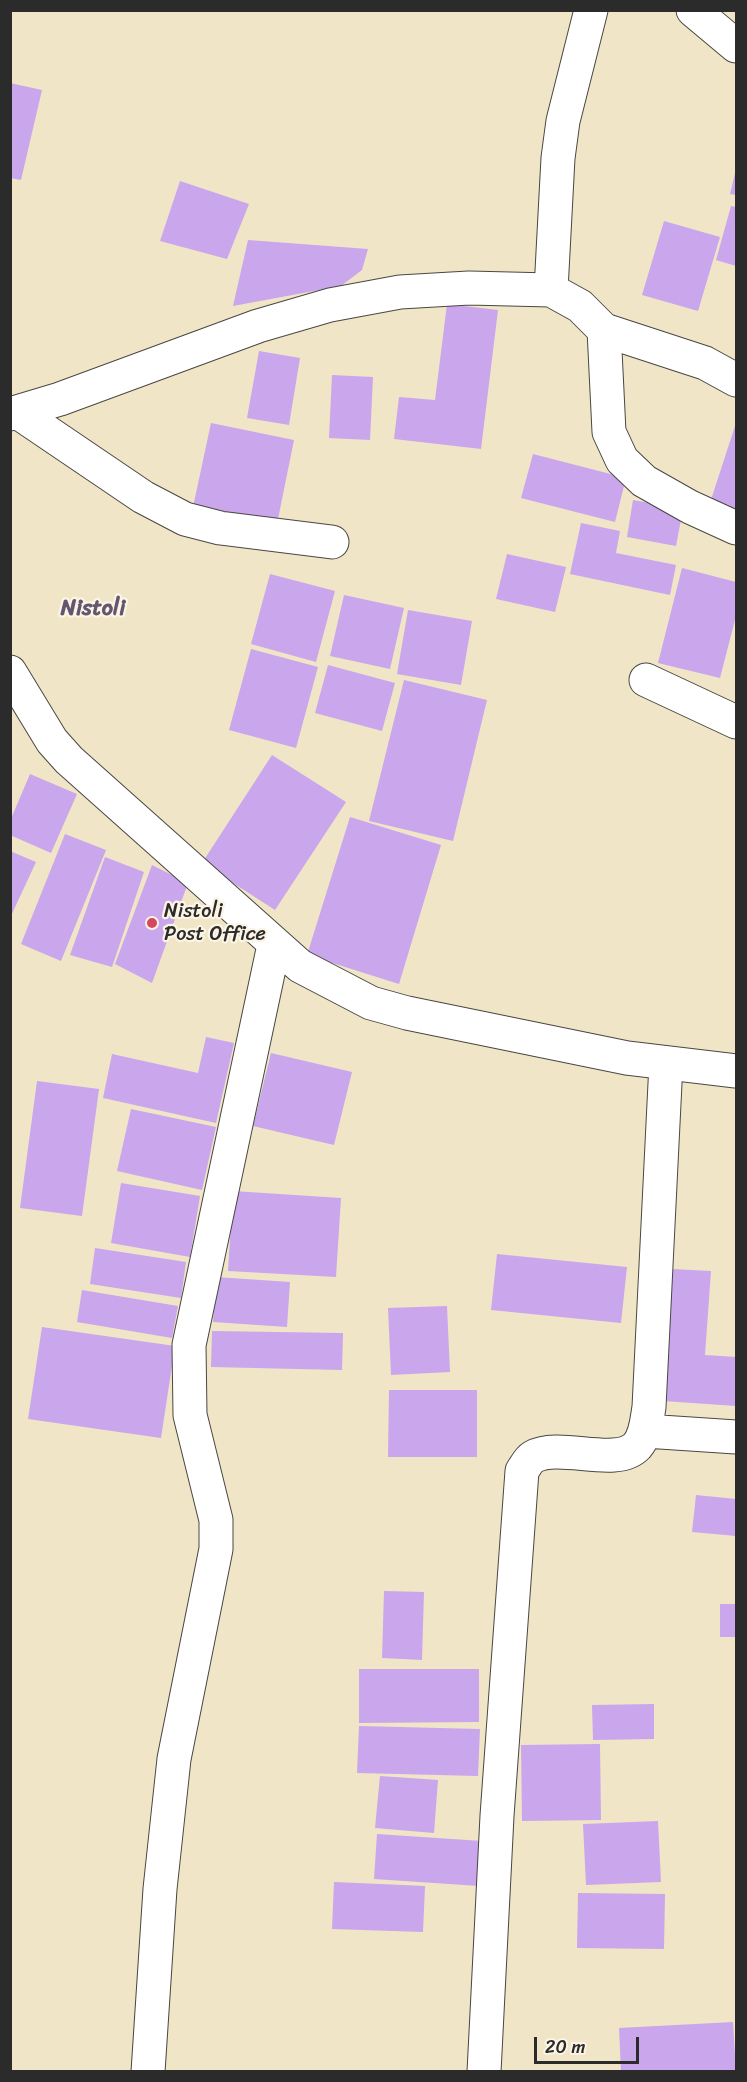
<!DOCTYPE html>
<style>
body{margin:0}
#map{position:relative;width:747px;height:2082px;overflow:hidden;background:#f0e5c7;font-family:Sriracha,sans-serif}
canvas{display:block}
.frame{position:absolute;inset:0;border:12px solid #2b2b2b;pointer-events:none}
.scale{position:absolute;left:534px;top:2037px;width:105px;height:27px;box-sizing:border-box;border:3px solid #2b2b2b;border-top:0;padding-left:8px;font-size:18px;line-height:21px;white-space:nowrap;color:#2b2b2b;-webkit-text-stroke:4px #fcf5e5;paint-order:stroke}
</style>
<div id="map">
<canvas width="747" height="2082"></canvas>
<div class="frame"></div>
<div class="scale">20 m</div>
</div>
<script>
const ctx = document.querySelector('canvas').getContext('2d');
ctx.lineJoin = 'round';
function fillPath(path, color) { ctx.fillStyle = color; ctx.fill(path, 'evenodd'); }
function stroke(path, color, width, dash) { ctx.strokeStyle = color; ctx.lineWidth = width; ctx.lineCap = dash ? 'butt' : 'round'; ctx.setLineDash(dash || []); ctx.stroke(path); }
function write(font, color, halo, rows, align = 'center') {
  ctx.font = font + ' Sriracha,sans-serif'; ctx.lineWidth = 4.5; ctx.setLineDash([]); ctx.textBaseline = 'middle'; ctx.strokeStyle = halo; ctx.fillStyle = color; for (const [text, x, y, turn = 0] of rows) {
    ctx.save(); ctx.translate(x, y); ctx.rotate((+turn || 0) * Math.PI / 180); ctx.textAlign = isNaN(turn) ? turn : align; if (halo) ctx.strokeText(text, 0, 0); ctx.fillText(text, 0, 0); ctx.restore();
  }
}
fillPath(new Path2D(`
 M10 83 42 90 21 180 10 178Z
 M736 169V195L730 194Z
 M180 181 249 204 227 259 160 241Z
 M731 206 736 207V266L716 260Z
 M664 221 720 237 698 311 642 295Z
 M248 240 368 249 362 270 341 286 233 306Z
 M447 304 498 310 481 449 394 439 399 397 435 400Z
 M259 351 300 358 289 425 247 418Z
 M332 375 373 377 370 440 329 438Z
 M211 423 294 440 277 524 193 507Z
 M735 426 736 427V521L707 512Z
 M533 454 626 478 615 522 521 498Z
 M633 500 683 509 676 546 627 537Z
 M581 523 620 531 616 553 676 565 670 595 570 574Z
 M507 554 566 567 555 612 496 599Z
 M682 568 736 582V616L720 678 658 663Z
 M270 574 335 591 316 662 251 644Z
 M344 595 404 608 390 669 330 656Z
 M408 610 472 621 461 685 397 674Z
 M251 649 318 667 296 748 229 730Z
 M328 665 395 683 382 731 315 713Z
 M404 680 487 700 453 841 369 821Z
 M272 755 346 802 275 910 202 863Z
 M30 774 77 794 51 853 10 835V821Z
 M350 817 441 845 399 984 307 955Z
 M65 834 106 850 61 961 21 944Z
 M10 851 36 862 10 918Z
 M105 857 144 872 112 967 70 955Z
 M152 865 188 883 152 983 115 964Z
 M206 1037 234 1043 216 1123 103 1098 112 1054 198 1073Z
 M271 1053 352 1072 334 1145 253 1126Z
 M37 1081 99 1089 82 1216 20 1208Z
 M131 1109 216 1127 202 1190 117 1171Z
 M121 1183 200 1196 190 1257 111 1243Z
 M233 1191 341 1198 336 1277 228 1271Z
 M95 1248 186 1262 181 1298 90 1284Z
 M497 1254 627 1267 621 1323 491 1310Z
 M672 1269 711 1271 705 1355 736 1357V1406L663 1401Z
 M216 1277 290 1282 287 1327 213 1322Z
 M82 1290 178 1306 172 1338 77 1322Z
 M447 1306 450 1372 391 1375 388 1308Z
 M42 1327 175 1346 161 1438 28 1419Z
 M212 1331 343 1333 342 1370 211 1367Z
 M389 1390H477V1457H388Z
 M696 1495 736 1499V1536L692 1532Z
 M384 1591 424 1592 422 1660 382 1658Z
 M720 1604H736V1637H720Z
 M359 1669H479V1722L359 1723Z
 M654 1704V1739L593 1740 592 1705Z
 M359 1726 480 1729 478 1776 357 1773Z
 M600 1744 601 1820 522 1821 521 1745Z
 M380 1776 438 1780 434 1833 375 1828Z
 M658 1821 661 1882 586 1885 583 1824Z
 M377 1834 482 1841 479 1886 374 1879Z
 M334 1882 425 1886 423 1932 332 1929Z
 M578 1893 665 1894 664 1949 577 1948Z
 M733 2022 736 2072H621L619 2028Z`), '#caa6ed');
const minor = new Path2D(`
 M693 10 736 46
 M551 290 558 158 563 121 591 10
 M604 330 705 363 736 380
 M19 413 143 497 185 519 220 528 332 542
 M10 414 60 399 258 326 330 305 400 292 469 288 551 290 580 306 604 330 609 432 622 460 644 481 690 507 736 528
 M10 672 52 741 69 760 300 966 371 1003 407 1013 627 1058 736 1071
 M646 680 736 722
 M645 1431 736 1437
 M148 2072 160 1889 174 1759 216 1549V1520L190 1415 189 1345 274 945
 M484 2072 497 1816 522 1471C525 1467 528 1460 533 1457 560 1442 616 1468 637 1446 646 1436 647 1419 649 1407L666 1063`);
stroke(minor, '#494742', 35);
stroke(minor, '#fff', 33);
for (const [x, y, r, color] of [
 [152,923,6,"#d1495b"]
]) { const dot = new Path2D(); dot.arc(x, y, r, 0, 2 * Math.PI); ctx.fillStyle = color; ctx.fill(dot); stroke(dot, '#fcf5e5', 2); }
write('20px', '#2b2b2b', '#fcf5e5', [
 ["Nistoli",164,912],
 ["Post Office",164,935]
], 'left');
write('bold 22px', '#63566f', '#fcf5e5', [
 ["Nistoli",93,609]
]);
</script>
